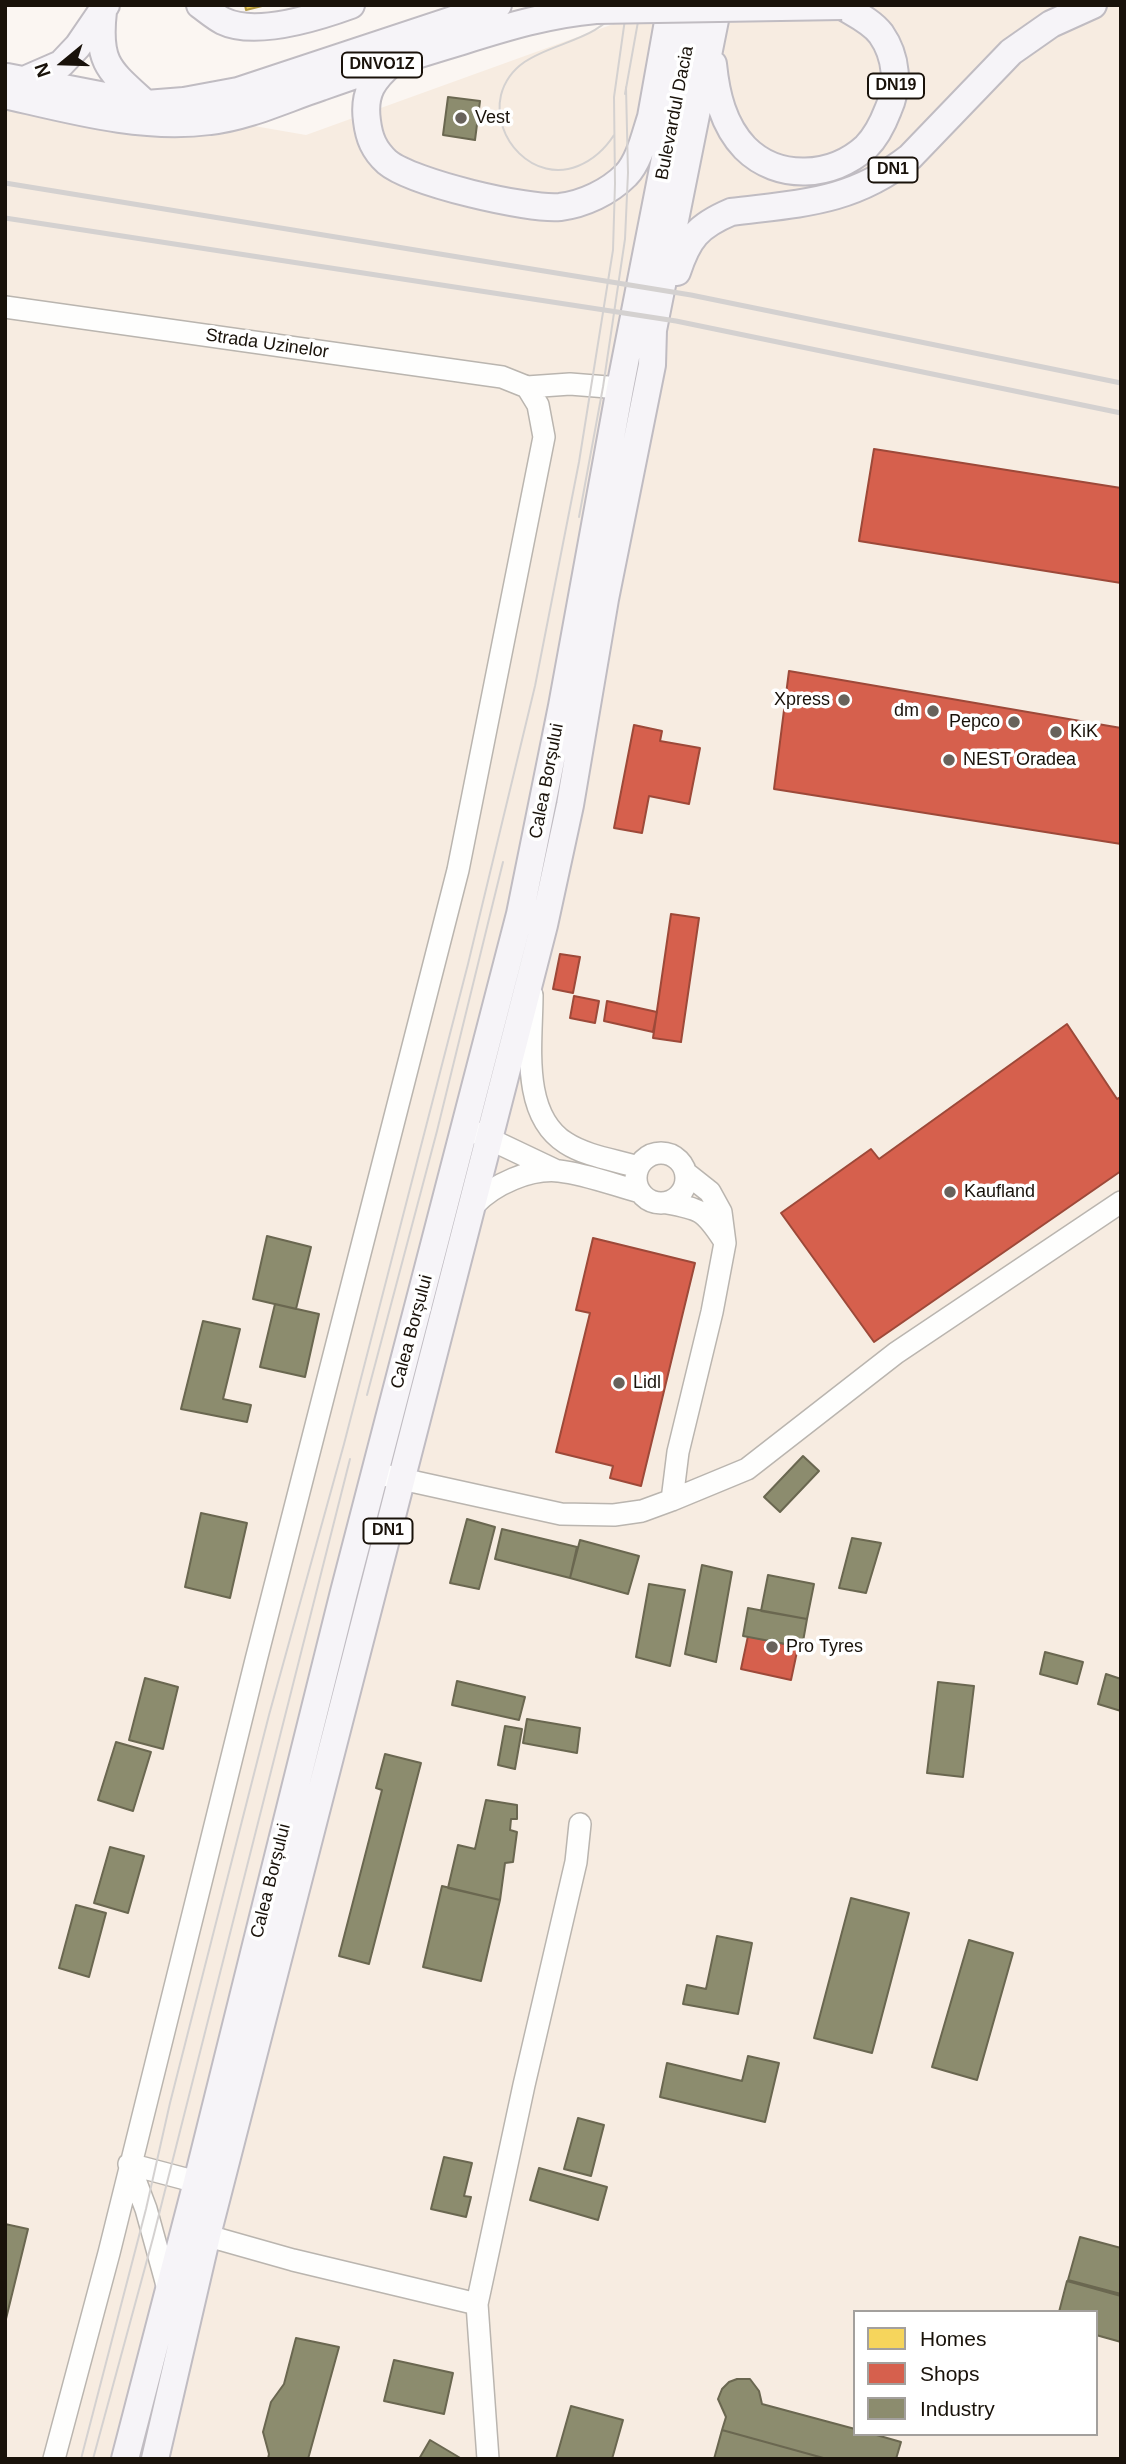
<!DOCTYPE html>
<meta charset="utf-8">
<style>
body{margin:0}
#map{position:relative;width:1126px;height:2464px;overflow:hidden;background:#fbf6f2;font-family:Arial,sans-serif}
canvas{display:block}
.frame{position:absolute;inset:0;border:7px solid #19120a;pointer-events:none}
.legend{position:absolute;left:853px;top:2310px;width:245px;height:126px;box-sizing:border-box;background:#fff;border:2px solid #a3a09d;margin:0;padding:9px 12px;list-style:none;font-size:21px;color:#19120a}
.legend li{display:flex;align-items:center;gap:14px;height:35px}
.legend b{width:35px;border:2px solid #a3a09d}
.north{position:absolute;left:28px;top:28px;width:70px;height:70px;-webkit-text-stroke:5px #fff;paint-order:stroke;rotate:251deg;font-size:19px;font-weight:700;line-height:28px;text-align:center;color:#19120a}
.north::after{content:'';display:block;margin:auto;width:24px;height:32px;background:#19120a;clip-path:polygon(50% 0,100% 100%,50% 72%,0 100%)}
</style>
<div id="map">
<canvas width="1126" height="2464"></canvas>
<div class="frame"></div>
<ul class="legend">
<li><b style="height:19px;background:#f6d55c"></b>Homes</li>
<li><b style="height:19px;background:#d6604d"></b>Shops</li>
<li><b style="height:19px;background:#8c8c6e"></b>Industry</li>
</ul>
<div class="north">N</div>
</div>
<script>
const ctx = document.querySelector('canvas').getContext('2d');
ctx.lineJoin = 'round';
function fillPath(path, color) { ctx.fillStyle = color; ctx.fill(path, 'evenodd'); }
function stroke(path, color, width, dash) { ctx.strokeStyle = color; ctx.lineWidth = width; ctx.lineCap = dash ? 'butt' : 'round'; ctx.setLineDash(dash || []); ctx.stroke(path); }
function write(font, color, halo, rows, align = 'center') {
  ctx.font = font + ' Arial,sans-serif'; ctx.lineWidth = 7; ctx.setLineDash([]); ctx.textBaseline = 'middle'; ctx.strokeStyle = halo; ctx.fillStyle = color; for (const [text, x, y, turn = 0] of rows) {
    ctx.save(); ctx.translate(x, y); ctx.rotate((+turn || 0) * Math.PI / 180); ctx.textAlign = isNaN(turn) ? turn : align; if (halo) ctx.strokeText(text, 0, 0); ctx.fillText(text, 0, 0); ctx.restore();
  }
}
fillPath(new Path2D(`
 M666 5H1121V2459H5V76L92 98 306 135ZM855 2312H1096V2434H855Z`), '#f7ece1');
const homes = new Path2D(`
 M245 5H266L246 10Z`);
fillPath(homes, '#f6d55c');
stroke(homes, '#b49a43', 2);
const shops = new Path2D(`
 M874 449 1121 488V583L859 541Z
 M789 671 1121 728V844L774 789Z
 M634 725 662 731 660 741 700 748 689 804 649 796 642 833 614 828Z
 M671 914 699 918 681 1042 653 1038Z
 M560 954 580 957 573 993 553 989Z
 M574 996 599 1001 595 1023 570 1018Z
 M607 1001 657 1012 653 1032 604 1021Z
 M1067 1024 1117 1099 1121 1097V1171L874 1342 781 1213 871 1149 879 1159Z
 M593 1238 695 1263 641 1486 610 1478 613 1466 556 1452 590 1313 576 1310Z
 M748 1636 798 1647 791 1680 741 1669Z`);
fillPath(shops, '#d6604d');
stroke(shops, '#9d4939', 2);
const industry = new Path2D(`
 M448 97 480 101 475 140 443 135Z
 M267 1236 311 1247 296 1309 253 1299Z
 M275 1304 319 1314 305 1377 260 1367Z
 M203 1321 240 1329 223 1399 251 1405 247 1422 181 1409Z
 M803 1456 819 1471 780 1512 764 1497Z
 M201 1513 247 1523 230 1598 185 1587Z
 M467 1519 495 1527 479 1589 450 1583Z
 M502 1529 577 1547 570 1578 495 1559Z
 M852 1538 881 1543 866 1593 839 1588Z
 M580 1540 639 1556 628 1594 570 1578Z
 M702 1565 732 1572 716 1662 685 1654Z
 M768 1575 814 1584 807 1619 761 1611Z
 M649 1584 685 1590 670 1666 636 1657Z
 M748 1608 807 1619 802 1647 743 1636Z
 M1045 1652 1083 1662 1077 1684 1040 1674Z
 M1106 1674 1121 1679V1711L1098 1704Z
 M145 1678 178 1687 163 1749 129 1740Z
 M457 1681 525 1697 519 1720 452 1705Z
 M938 1682 974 1686 963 1777 927 1773Z
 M527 1719 580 1728 577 1753 523 1743Z
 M505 1726 522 1729 515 1769 498 1765Z
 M116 1742 151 1752 133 1811 98 1800Z
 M385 1754 421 1763 369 1964 339 1956 382 1790 376 1788Z
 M486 1800 517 1805V1819H511L510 1830 517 1832 513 1862 505 1863 500 1900 448 1888 458 1845 475 1849Z
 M110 1847 144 1856 128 1913 94 1903Z
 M442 1886 500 1900 481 1981 423 1967Z
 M851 1898 909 1913 872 2053 814 2038Z
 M76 1905 106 1913 89 1977 59 1968Z
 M717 1936 752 1943 738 2014 683 2004 687 1985 706 1989Z
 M969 1940 1013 1953 977 2080 932 2067Z
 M748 2056 779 2063 765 2122 660 2097 667 2063 742 2081Z
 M578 2118 604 2125 591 2176 564 2169Z
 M444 2157 472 2163 464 2196 471 2197 466 2217 431 2209Z
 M539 2168 607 2187 598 2220 530 2200Z
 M5 2224 28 2229 5 2323Z
 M1080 2237 1121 2248V2294L1068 2280Z
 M1067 2281 1121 2296V2342L1096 2335V2312H1059Z
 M296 2338 339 2347 308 2459H268L269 2454 263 2432 271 2402 284 2384Z
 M394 2360 453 2373 444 2414 384 2401Z
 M737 2379H750L759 2391 762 2404 855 2429V2434H873L901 2442 896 2459H827L722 2430 726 2417 718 2399 722 2389 729 2382Z
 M571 2406 623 2420 612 2459H556Z
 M722 2430 827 2459H714Z
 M430 2440 462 2459H419Z`);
fillPath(industry, '#8c8c6e');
stroke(industry, '#6a6750', 2);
const minor = new Path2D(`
 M5 307 502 377 527 387 570 384 620 388
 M532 995C532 1042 520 1114 566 1143 586 1156 615 1160 638 1167
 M477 1133 557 1171
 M636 1178a25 25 0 1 1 50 0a25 25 0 1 1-50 0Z
 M667 1203C700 1209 704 1210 723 1239
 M474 1205C494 1184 530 1168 559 1171 586 1174 614 1185 640 1192
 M388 1476 561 1514 614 1515 642 1511 672 1500 747 1469 896 1353 1121 1202
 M672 1500 678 1452 712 1312 725 1243 721 1212 710 1192 686 1173
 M129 2164 146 2209 168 2289
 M129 2164 212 2186
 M194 2232 293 2260 477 2304
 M54 2459 109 2253 256 1660 458 870 544 437 538 405 527 387
 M488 2459 477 2304 524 2085 576 1862 580 1824`);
const major = new Path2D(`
 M200 5C207 10 215 17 223 21 256 37 318 17 351 5
 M103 11C97 64 109 70 146 104
 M393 62C373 79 363 93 367 121 369 138 374 150 387 162 412 183 528 210 560 207 584 204 609 192 626 175 640 160 645 135 651 117
 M713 64C716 94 723 125 745 148 778 181 832 178 866 147 876 137 883 123 888 110 899 86 897 57 881 34 871 21 855 14 842 6
 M7 77 146 104 184 101 238 91 498 5
 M22 81 61 64 78 46 106 5
 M5 95C71 110 142 130 210 121 247 117 285 99 321 87 368 70 415 55 462 41 507 27 549 14 596 10
 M653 135 651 117 671 5
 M677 272C688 238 698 226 731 212 801 203 851 203 910 157L1011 52 1051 24 1093 5
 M125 2459 197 2182 344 1592 520 914 562 706 620 388 695 5
 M155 2459 207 2235 544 925 570 805 605 599 652 365 653 330 718 5`);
stroke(minor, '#bab5af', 24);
stroke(major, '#c0bcc2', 30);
stroke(minor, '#fefefd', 21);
stroke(major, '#f6f4f8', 26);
stroke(new Path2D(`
 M625 94 641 5
 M614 135C605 149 595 159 578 166 534 184 491 138 501 95 516 38 594 53 620 5
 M579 517 603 387 625 239 628 173 626 87
 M367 1395 437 1131 503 862
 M81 2459 146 2209 170 2103 269 1715 344 1444 468 964 535 686 579 462 613 250 615 184 614 97 627 5
 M93 2459 153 2238 350 1459`), '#d4d1d0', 2);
stroke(new Path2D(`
 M5 183 691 295 1121 383
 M5 218 676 321 1121 413`), '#d4d1d0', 5);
const majorBridge = new Path2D(`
 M596 10 842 6`);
stroke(majorBridge, '#c0bcc2', 30, []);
stroke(majorBridge, '#f6f4f8', 26);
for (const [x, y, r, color] of [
 [461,118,7,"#68625b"],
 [844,700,7,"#68625b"],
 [933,711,7,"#68625b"],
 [1014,722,7,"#68625b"],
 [1056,732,7,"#68625b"],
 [949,760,7,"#68625b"],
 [950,1192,7,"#68625b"],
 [619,1383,7,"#68625b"],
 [772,1647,7,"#68625b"]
]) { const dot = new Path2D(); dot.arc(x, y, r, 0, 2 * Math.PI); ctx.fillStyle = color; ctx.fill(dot); stroke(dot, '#fff', 2.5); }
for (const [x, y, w] of [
 [382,65,80],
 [896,86,56],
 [893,170,49],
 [388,1531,49]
]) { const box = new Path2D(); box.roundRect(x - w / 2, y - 12.5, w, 25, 5); ctx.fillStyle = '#fff'; ctx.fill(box); stroke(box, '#19120a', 2); }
write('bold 16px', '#19120a', null, [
 ["DNVO1Z",382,65],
 ["DN19",896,86],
 ["DN1",893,170],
 ["DN1",388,1531]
]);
write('18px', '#19120a', '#fff', [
 ["Bulevardul Dacia",675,113,-79],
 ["Strada Uzinelor",267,344,8],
 ["Calea Borșului",547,781,-79],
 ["Calea Borșului",412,1332,-75],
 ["Calea Borșului",271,1881,-76]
]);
write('18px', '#19120a', '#fff', [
 ["Vest",475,118],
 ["Xpress",830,700,"right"],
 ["dm",919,711,"right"],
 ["Pepco",1000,722,"right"],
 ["KiK",1070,732],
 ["NEST Oradea",963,760],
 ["Kaufland",964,1192],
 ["Lidl",633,1383],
 ["Pro Tyres",786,1647]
], 'left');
</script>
